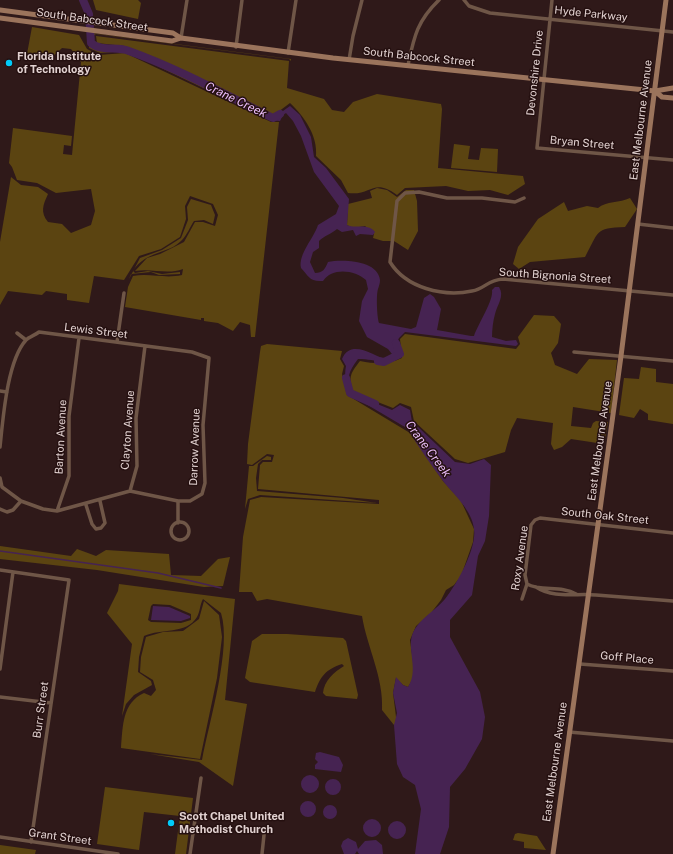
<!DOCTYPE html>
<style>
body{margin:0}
canvas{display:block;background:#2f1919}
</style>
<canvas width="673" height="854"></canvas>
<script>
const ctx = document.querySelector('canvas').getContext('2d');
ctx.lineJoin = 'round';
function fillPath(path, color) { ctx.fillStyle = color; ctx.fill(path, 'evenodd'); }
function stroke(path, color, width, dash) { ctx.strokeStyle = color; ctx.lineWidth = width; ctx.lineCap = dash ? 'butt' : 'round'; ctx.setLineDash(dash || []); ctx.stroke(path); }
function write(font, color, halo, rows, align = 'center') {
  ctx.font = font + ' "Public Sans",sans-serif'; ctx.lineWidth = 3; ctx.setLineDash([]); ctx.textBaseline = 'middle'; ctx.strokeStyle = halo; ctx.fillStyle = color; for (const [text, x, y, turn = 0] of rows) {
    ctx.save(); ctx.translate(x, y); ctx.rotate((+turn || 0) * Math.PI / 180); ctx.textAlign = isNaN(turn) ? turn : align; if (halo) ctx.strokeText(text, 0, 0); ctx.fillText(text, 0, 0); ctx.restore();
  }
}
fillPath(new Path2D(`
 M93 0H138L141 3 138 19 96 10Z
 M32 27 79 35 87 49 99 55 125 53 271 122H279L255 337H251L250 325 240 322 233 331 218 323 204 321V318H201V320L125 307 128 287 133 276C150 273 165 279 182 275L183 269C167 275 152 268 135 271L147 258 160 254 184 242 195 222H203L215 226 218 215 213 204 190 196 185 206 186 219 180 237 161 249 139 256 124 280 94 276 89 303 67 300V294L46 291 42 295 8 291 0 305V242L11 177 21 185 38 187 48 194C43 205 40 212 48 222L62 224 71 233 91 225 95 211 91 189 56 193 37 183 17 180 12 167 9 163 13 128 72 136 71 146 64 145 63 154 72 155 81 62 71 49 62 48 49 60 44 55 38 60 28 59 27 54Z
 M91 33 291 59V61L289 59 96 34 94 35 93 41 96 45 124 48 153 59 271 117 270 120 126 51 100 53 89 48Z
 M96 36 289 61 287 88 324 99 332 110 344 112 353 102 377 94 441 104 442 109 438 168 523 176 525 184 508 195 490 190 468 191 446 186 405 188 397 195C373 177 372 196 348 193L341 180 316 156C318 136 304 116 290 103L274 115H271L154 58 124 46 97 43Z
 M454 144 470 146 468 159 479 160 481 148 498 149 497 172 451 168Z
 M377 188 387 190 397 197 406 190H414L417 201 418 231 408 250 394 241H383L373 238 374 234 365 226 353 228 347 225 348 204 372 198 370 191Z
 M630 198 637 209 625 227C594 228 599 232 585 257L530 262 519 269 513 264 518 247 538 219 564 202 568 211 587 206 598 208C606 201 620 203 630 198Z
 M191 199 211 205 215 215 213 224 204 220 194 221C190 227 187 235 182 240 168 255 146 250 133 271L135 273 148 271 162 274 180 272V274L159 275 151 272 131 274 129 279 140 258 162 250 181 238 188 220 187 207Z
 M534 315 554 316 561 324 558 343 551 353 555 365 577 374 589 359 617 360 611 413 573 407 571 426 591 428 593 423 596 421 608 422 604 444 571 439 562 447 554 450 551 444 553 423 517 418 511 430 505 452 468 463 455 459 414 421 411 407 400 403 393 408 352 392C349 376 350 374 360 361 376 364 387 365 402 358L400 339 405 334 516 349 520 344 518 337Z
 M267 344 342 351 340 359 344 366 342 374 347 395 410 433 443 481 461 501 474 529 473 542 461 576 454 585 446 590 441 600 431 613 416 626 410 640 414 669 413 679 408 687 403 685 396 678 393 693 397 725H394L382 710C384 678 367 647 362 616L267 599 257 601 252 592H239L243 537 250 500 261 497 379 504V500L258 489 260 465 263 462H272L274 455 267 454 252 465 247 464 248 444 260 352 261 346Z
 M641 367 656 369V382L673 384V424L648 420V414L640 409 634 418 619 415 624 378 639 379Z
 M267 456 271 457V460H262L258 464 256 478 257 491 343 498 377 503 260 495 248 499 245 509 249 466H253Z
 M0 546 71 556 77 549 96 556 106 550 169 554 171 575 201 576 218 559 230 557 223 586 204 587 97 570 0 559Z
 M119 584 235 599 225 700 247 704 233 786 199 762 150 754 202 760C209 722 232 648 221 613L203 599C200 604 200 612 197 617 186 635 161 628 144 636L139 657 138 672 151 681 152 685 134 695 126 704 122 716 132 644 107 613 118 591ZM153 604 170 605 191 614V620L181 623 151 622 148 620 151 606Z
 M204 601 219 615 222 637 217 678 200 759 121 748C123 726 122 703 144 693L151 696 156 690 153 680 140 672 141 657 146 637 163 632 183 631 199 619Z
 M262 634H287L343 638 346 641 358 695 357 699 326 696 323 693C324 681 334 672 344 666L342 664C326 669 320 677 315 692L250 682 245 678 252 641Z
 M105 787 193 798 186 854H175L180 816 144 812 139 850 97 844Z
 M518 833 537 836 546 850 524 848V842L513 840 515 834Z
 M0 845 36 850 35 854H0Z`), '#5b4411');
fillPath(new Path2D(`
 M290 106 300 115 311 137 314 157 326 168 349 199 347 225C356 229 368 223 375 232L373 235 360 234 356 236 353 230 342 232 337 229C331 234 324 236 319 241V248L313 252 310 262 315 273C323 273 325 269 328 262 342 259 378 260 380 280 380 283 379 286 378 289 376 295 377 317 379 323L411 329 416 327 424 298 430 294 434 297 441 309 437 330 471 336H474C478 324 494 300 492 290L495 287H499C505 296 497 305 495 314 493 321 492 330 492 337L506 341 516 340 518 344 516 346 405 332 399 338 397 342 400 347V357C382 365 375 359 358 359 349 371 346 378 350 393L392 410 400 405 410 410 412 422 416 426 410 430 349 394C346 384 344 376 346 366L342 359C351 338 373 356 388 360L391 358 392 354 388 349 367 337 359 321 362 301 368 289 366 280C355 270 332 267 323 281 309 282 309 276 301 268 298 254 314 238 318 225L336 214 339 206 314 172 301 136 293 121 286 113 283 115 280 121 270 120 271 117 276 116Z
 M418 427 455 462 470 464 484 459 491 465 489 516 485 541 478 556 472 595 450 620V637L480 692 485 717 482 739 465 769 450 787 449 827 440 854H415L421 809 415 785 403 777 397 764 394 725 397 713 393 693 396 677 403 685 408 687C421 667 402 644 417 626 424 616 437 609 445 599 457 584 477 548 474 529 472 510 454 495 443 481 431 465 420 449 410 433Z
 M153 606 169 607 190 616V618L181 621 151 620Z
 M320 752 339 757 343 765 341 772 315 769V765L318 762 315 759 316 753Z
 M301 784a9 9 0 1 1 18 0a9 9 0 1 1-18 0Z
 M325 787a8 8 0 1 1 16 0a8 8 0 1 1-16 0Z
 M300 809a8 8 0 1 1 16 0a8 8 0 1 1-16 0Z
 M323 812a7 7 0 1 1 14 0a7 7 0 1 1-14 0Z
 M363 828a9 9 0 1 1 18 0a9 9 0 1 1-18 0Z
 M388 830a9 9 0 1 1 18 0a9 9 0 1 1-18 0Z
 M348 838 356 842 358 849 365 841 376 840 382 845 383 854H359L357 851 355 854H344L341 846 343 841Z`), '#462352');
stroke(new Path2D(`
 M0 551 158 573 221 588`), '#462352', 1.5);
stroke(new Path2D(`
 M83 0 89 14 91 43C101 52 117 46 129 51 179 69 226 95 273 118L280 114
 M378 361 384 362 400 354 396 343
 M346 378 350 393 375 404`), '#462352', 8);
stroke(new Path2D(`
 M464 0 469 6 490 13 673 32
 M552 0 537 148 673 160
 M181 38 187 0
 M236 47 242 0
 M288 53 296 0
 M349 60 353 36 362 0
 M408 65C414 37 417 21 439 0
 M524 198 515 202 482 198H447L419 192 405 193 397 201 390 262C406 288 443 297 472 291 485 289 487 280 503 279L673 295
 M638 224 673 228
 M17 333 26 340
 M117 342 124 293
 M574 352 673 361
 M0 391 7 392
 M0 447C3 419 7 361 26 340 29 337 35 335 39 332L192 352 209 358 203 425 205 483 202 494 190 501H178L130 491 57 511 43 509 21 501 2 487 0 478
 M130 491 137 466 136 418 145 346
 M178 501V523
 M86 505 92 524 96 529 101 528 105 523 100 501
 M0 509 7 512 13 510 21 501
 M57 511 69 476V416L79 338
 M171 531a9 9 0 1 1 18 0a9 9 0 1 1-18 0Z
 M0 570 69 580 31 842
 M527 584C541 592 561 585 576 594
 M536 587C554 599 576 593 596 595 622 597 647 599 673 601
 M522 599 527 584 525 575 531 525 535 520 540 518 673 533
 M580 664 673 671
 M0 669 13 572
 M0 697 51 703
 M569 732 673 741
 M0 837 118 854
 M190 854 201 778
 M262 854 264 835`), '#6f5647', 3.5);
stroke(new Path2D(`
 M0 10 173 33 181 38 333 58 655 91 673 88
 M0 18 172 41 181 38
 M655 91 662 97 673 98
 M553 854 621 356 666 0`), '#9b745c', 5);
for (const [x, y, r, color] of [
 [9,63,4,"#01cbf9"],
 [171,823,4,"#01cbf9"]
]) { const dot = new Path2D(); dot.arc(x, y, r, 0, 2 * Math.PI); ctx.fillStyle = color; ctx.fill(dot); stroke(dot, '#251010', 1.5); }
write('11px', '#e2d2d1', '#251010', [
 ["Hyde Parkway",591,14,6],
 ["South Babcock Street",92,20,8],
 ["South Babcock Street",419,57,6],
 ["Devonshire Drive",535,73,-84],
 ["East Melbourne Avenue",641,120,-83],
 ["Bryan Street",582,143,5],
 ["South Bignonia Street",555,276,4],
 ["Lewis Street",96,331,7],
 ["Clayton Avenue",128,430,-86],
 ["Barton Avenue",61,437,-87],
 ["East Melbourne Avenue",600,441,-82],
 ["Darrow Avenue",195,447,-88],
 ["South Oak Street",605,516,6],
 ["Roxy Avenue",520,558,-82],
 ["Goff Place",627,658,5],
 ["Burr Street",41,710,-82],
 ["East Melbourne Avenue",555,762,-82],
 ["Grant Street",60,837,8]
]);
write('bold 11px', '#e2d2d1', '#251010', [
 ["Florida Institute",17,57],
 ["of Technology",17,70],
 ["Scott Chapel United",179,817],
 ["Methodist Church",179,830]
], 'left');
write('italic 12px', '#e9bcf9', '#251010', [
 ["Crane Creek",236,100,26],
 ["Crane Creek",428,449,53]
]);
</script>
